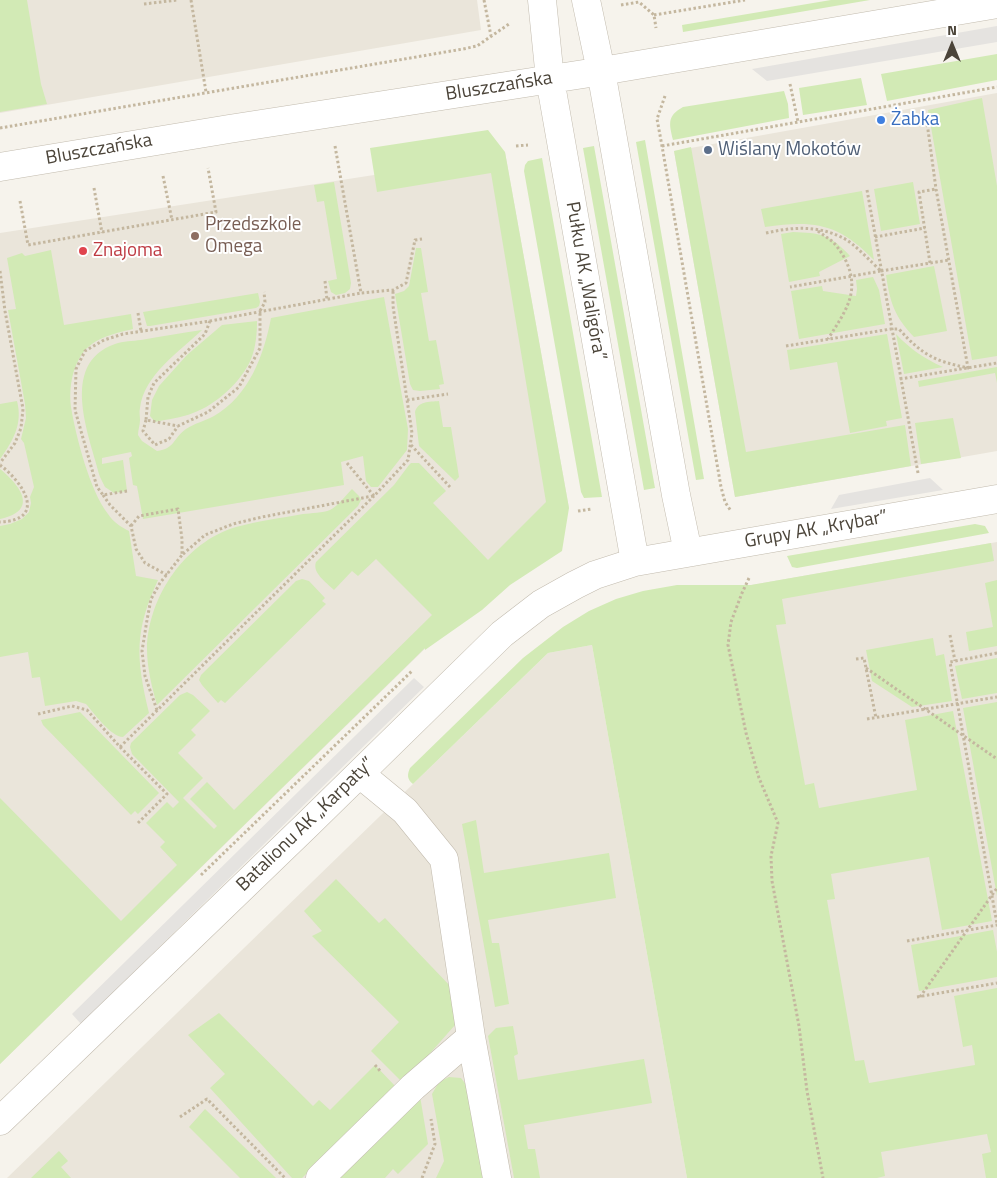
<!DOCTYPE html>
<meta charset="utf-8">
<style>
body{margin:0}
#map{position:relative;width:997px;height:1178px;overflow:hidden;background:#f6f3ec;font-family:"Titillium Web",sans-serif}
canvas{display:block}
.north{position:absolute;left:927px;top:20px;width:50px;height:50px;-webkit-text-stroke:4px #fff;paint-order:stroke;rotate:0deg;font-size:14px;font-weight:700;line-height:20px;text-align:center;color:#4b4439}
.north::after{content:'';display:block;margin:auto;width:18px;height:22px;background:#4b4439;clip-path:polygon(50% 0,100% 100%,50% 72%,0 100%)}
</style>
<div id="map">
<canvas width="997" height="1178"></canvas>
<div class="north">N</div>
</div>
<script>
const ctx = document.querySelector('canvas').getContext('2d');
ctx.lineJoin = 'round';
function fillPath(path, color) { ctx.fillStyle = color; ctx.fill(path, 'evenodd'); }
function stroke(path, color, width, dash) { ctx.strokeStyle = color; ctx.lineWidth = width; ctx.lineCap = dash ? 'butt' : 'round'; ctx.setLineDash(dash || []); ctx.stroke(path); }
function write(font, color, halo, rows, align = 'center') {
  ctx.font = font + ' "Titillium Web",sans-serif'; ctx.lineWidth = 4; ctx.setLineDash([]); ctx.textBaseline = 'middle'; ctx.strokeStyle = halo; ctx.fillStyle = color; for (const [text, x, y, turn = 0] of rows) {
    ctx.save(); ctx.translate(x, y); ctx.rotate((+turn || 0) * Math.PI / 180); ctx.textAlign = isNaN(turn) ? turn : align; if (halo) ctx.strokeText(text, 0, 0); ctx.fillText(text, 0, 0); ctx.restore();
  }
}
fillPath(new Path2D(`
 M0 0H477L481 30 0 113Z
 M997 93V451L735 497 674 151Z
 M505 152 569 508 0 1064V233L374 175Z
 M997 542V1178H856L751 585Z
 M592 645 687 1178H7L548 653Z`), '#eae5da');
fillPath(new Path2D(`
 M0 0H27L41 84 47 104 0 112Z
 M831 0H870L683 32 682 25Z
 M997 54V80L887 101 881 74Z
 M861 78 867 105 803 115 799 88Z
 M784 91 788 104 789 118 673 140C669 123 667 116 683 107Z
 M982 98 997 186V356L972 360 928 110Z
 M488 130 505 152 569 508 562 551 510 585 482 610 425 650V648L0 1064V798L121 921 177 865 160 847 165 842 146 823 167 802 173 808 179 802 132 754 130 747 131 743 180 695 187 692 193 695 210 711 191 730 196 735 178 753 203 778 183 798 214 829 217 826 190 799 207 782 234 810 432 615 376 559 358 576 352 571 334 590C326 582 312 573 316 562L394 485 409 465 411 463H419L446 491 433 503 488 560 546 502 491 173 377 192 370 148Z
 M645 140 704 479 696 480 636 142Z
 M594 146 655 488 644 490 583 148Z
 M691 147 746 452 905 425 911 466 735 497 674 151Z
 M542 158 602 497 584 498 581 492 524 171 525 165 528 161Z
 M334 182 351 283 350 289 345 293 336 295 331 292 328 281 337 279 324 201 317 202 314 185Z
 M913 182 920 224 881 231 874 189Z
 M862 191 874 260C838 223 814 220 765 227L761 209Z
 M793 232C820 233 830 234 850 256L819 272 820 276 789 282 781 234Z
 M416 248H421L428 292 421 293 429 341 436 340 444 384 439 385 440 389 420 391 413 390 410 384 395 294 404 291 409 286Z
 M51 250 64 325 131 314 133 329C113 334 90 338 79 359 71 373 69 392 71 407 76 437 90 491 108 514 113 522 121 527 129 531L136 576 158 580C134 632 136 658 149 713L123 737C111 737 94 713 86 704L76 701 45 706 40 677 32 678 28 652 0 657V526L10 524 22 519 29 512 31 503 30 497 34 487 24 443 21 439 26 418 25 404 8 310 16 309 7 258 22 253 25 256Z
 M934 266 947 331 914 337C895 317 890 303 886 275Z
 M873 277 879 290 885 324 799 339 791 291 822 286 823 291 856 296 857 289 856 280Z
 M258 293 260 302 259 306 256 308 150 326H147L143 312Z
 M384 297 408 429 407 450 378 487H371L366 481 363 456 341 462 344 485 143 519 137 486 133 485 129 458 132 456 131 452 102 458V464L123 460 127 491 114 493 105 487 100 477C90 437 58 364 115 344 123 341 133 341 141 340 162 336 182 333 202 330 180 351 144 375 140 408 139 412 140 416 140 420 140 425 138 430 138 435L142 441 157 451C175 449 173 438 186 429 195 423 205 421 214 416 249 396 264 355 271 318Z
 M257 321C257 333 256 347 251 359 242 381 216 405 193 413 181 418 168 419 155 422L150 416 152 400 159 386 187 355 222 325Z
 M887 334 902 418 886 421 887 426 850 433 837 362 790 370 787 350Z
 M896 334C910 349 925 359 943 367L904 374Z
 M997 367V383L995 373 919 387 918 381Z
 M17 401C23 424 13 441 0 459V404Z
 M439 401 443 427H451L459 477 455 481 419 446 415 412C418 401 429 402 439 401Z
 M953 418 961 458 921 464 915 423Z
 M0 469C21 486 39 511 0 519Z
 M352 489 359 496 361 500 358 506 157 705C152 687 147 668 147 649 148 597 185 542 236 527 258 521 281 518 303 514 311 513 323 513 330 510 338 506 346 495 352 489Z
 M975 524 985 526 989 533 797 568 792 567 787 556Z
 M991 543 994 561 782 599 786 624 776 625 805 785 814 783 819 808 917 790 905 720 953 711 992 921 942 930 929 857 831 874 835 899 827 900 855 1061 864 1060 869 1083 975 1065 972 1045 963 1047 954 996 997 988V1178H986L982 1154 991 1152 987 1134 881 1152 885 1176 877 1178H687L592 645 548 653 413 784C407 779 407 775 410 768L523 658 563 627 589 611 616 599 643 591 677 585H751Z
 M302 579 309 581 325 598 322 601 326 604 225 703 221 700 218 703 202 685 199 680 201 675 296 581Z
 M997 580V646L969 651 966 632 993 627 985 583Z
 M933 638 936 656 944 654 952 701 912 707 872 681 866 650Z
 M997 658V693L962 699 955 666Z
 M997 702V896L963 708Z
 M80 712 159 793 138 814 135 811 131 815 43 725 41 720Z
 M476 820 484 873 609 853 616 898 488 920 492 943H499L509 1004 495 1007 462 824Z
 M336 879 379 923 385 918 453 989 456 1004 455 1025 425 1059 400 1080 371 1051 399 1022 312 936 322 931 304 911Z
 M993 930 997 952V977L919 991 911 945Z
 M219 1013 313 1106 319 1100 330 1110 375 1065 395 1086 302 1178H292L210 1088 225 1074 188 1035Z
 M513 1026 518 1054 514 1056 518 1080 644 1059 652 1103 524 1125 528 1149H535L540 1178H514L488 1036 496 1028Z
 M449 1077 461 1078 467 1086 484 1178H436L444 1161 432 1094 439 1082Z
 M420 1096 428 1144 398 1174 393 1169 385 1178H337Z
 M205 1109 276 1178H240L189 1127Z
 M59 1151 68 1161 61 1167 71 1178H31Z`), '#d2eab5');
fillPath(new Path2D(`
 M997 26V42L767 81 752 69Z
 M930 478 943 490 831 509 839 495Z
 M414 678 424 687 81 1024 72 1014Z`), '#e5e3e0');
const minor = new Path2D(`
 M542 0 550 79 635 562
 M586 0 601 71 676 495 688 552
 M0 167 229 129 590 73 997 4
 M471 1037 497 1178
 M0 1121 308 824 502 634 541 604 575 585 595 575 635 562 997 499
 M320 1178 413 1087 471 1037 444 859 405 811 360 774`);
stroke(minor, '#c2bbae', 29);
stroke(new Path2D(`
 M191 0 206 92
 M484 0 491 36
 M144 4 177 0
 M621 5 639 2 654 15 656 28
 M654 15 745 0
 M790 84 798 122
 M665 96 657 119 662 146 721 487 725 502 731 511
 M0 128 463 49 477 46 509 24
 M335 146 361 293 393 290 406 283 415 240 422 239
 M516 146 528 145
 M662 146 997 87
 M163 176 172 220
 M94 188 102 233
 M867 190 918 473
 M20 201 28 245 216 212 208 168
 M818 231C823 235 828 238 833 242 838 247 843 255 846 261 861 293 844 313 828 339
 M766 233C792 227 818 225 843 238 854 243 871 262 881 271L790 287
 M875 237 925 228
 M930 263 919 192 936 189
 M0 271 5 311 23 409 21 428 15 443 0 463
 M881 271 949 260
 M325 281 327 300
 M138 313 141 331
 M210 321 205 334 154 383 148 397 146 420 178 426 208 412 239 387 260 348V311L265 302 264 292
 M786 346 891 329H899C922 355 935 361 968 368L936 189 926 115
 M900 379 997 363
 M407 400 448 394
 M146 420 143 431 155 445 169 439 178 426
 M411 445 450 487
 M347 463 374 496 408 460 412 433 393 306V290
 M0 465C23 482 48 520 0 522
 M127 491 103 495 97 487 75 410 76 369 85 351 104 340 123 334 210 321 361 293
 M103 495 110 505 131 526 136 549 145 563 167 575
 M578 511 592 509
 M131 526 139 516 178 509 182 539V555L205 535 233 524 262 517 373 496
 M749 578 742 593 731 622 728 645 746 733 759 778 778 823 771 856 772 881 799 1026 807 1091 823 1178
 M950 635 955 661
 M997 653 950 662 997 924
 M856 659 864 658 876 718
 M866 668 997 759
 M157 710 145 676 142 651 147 620 151 599 160 583 182 555
 M38 714 72 706 87 710 120 747 374 496
 M867 719 997 697
 M120 747 167 794 137 824
 M201 875 412 671
 M907 941 997 925
 M917 997 997 983
 M920 997 997 888
 M375 1065 381 1072
 M180 1117 207 1099 285 1178
 M422 1178 435 1144 431 1119`), '#c4b79f', 3, [2.5, 2.5]);
stroke(minor, '#fff', 28);
for (const [x, y, r, color] of [
 [881,120,5,"#3f7fe0"],
 [708,150,5,"#5c6f8a"],
 [195,236,5,"#8d6e63"],
 [83,251,5,"#e0444e"]
]) { const dot = new Path2D(); dot.arc(x, y, r, 0, 2 * Math.PI); ctx.fillStyle = color; ctx.fill(dot); stroke(dot, '#fff', 2); }
write('19px', '#4b4439', '#fff', [
 ["Bluszczańska",499,87,-9],
 ["Bluszczańska",99,150,-10],
 ["Pułku AK „Waligóra”",585,281,80],
 ["Grupy AK „Krybar”",816,530,-10],
 ["Batalionu AK „Karpaty”",306,825,-44]
]);
write('19px', '#366cbe', '#fff', [
 ["Żabka",891,120]
], 'left');
write('19px', '#4e5e75', '#fff', [
 ["Wiślany Mokotów",718,150]
], 'left');
write('19px', '#785e54', '#fff', [
 ["Przedszkole",205,225],
 ["Omega",205,247]
], 'left');
write('19px', '#be3a42', '#fff', [
 ["Znajoma",93,251]
], 'left');
</script>
